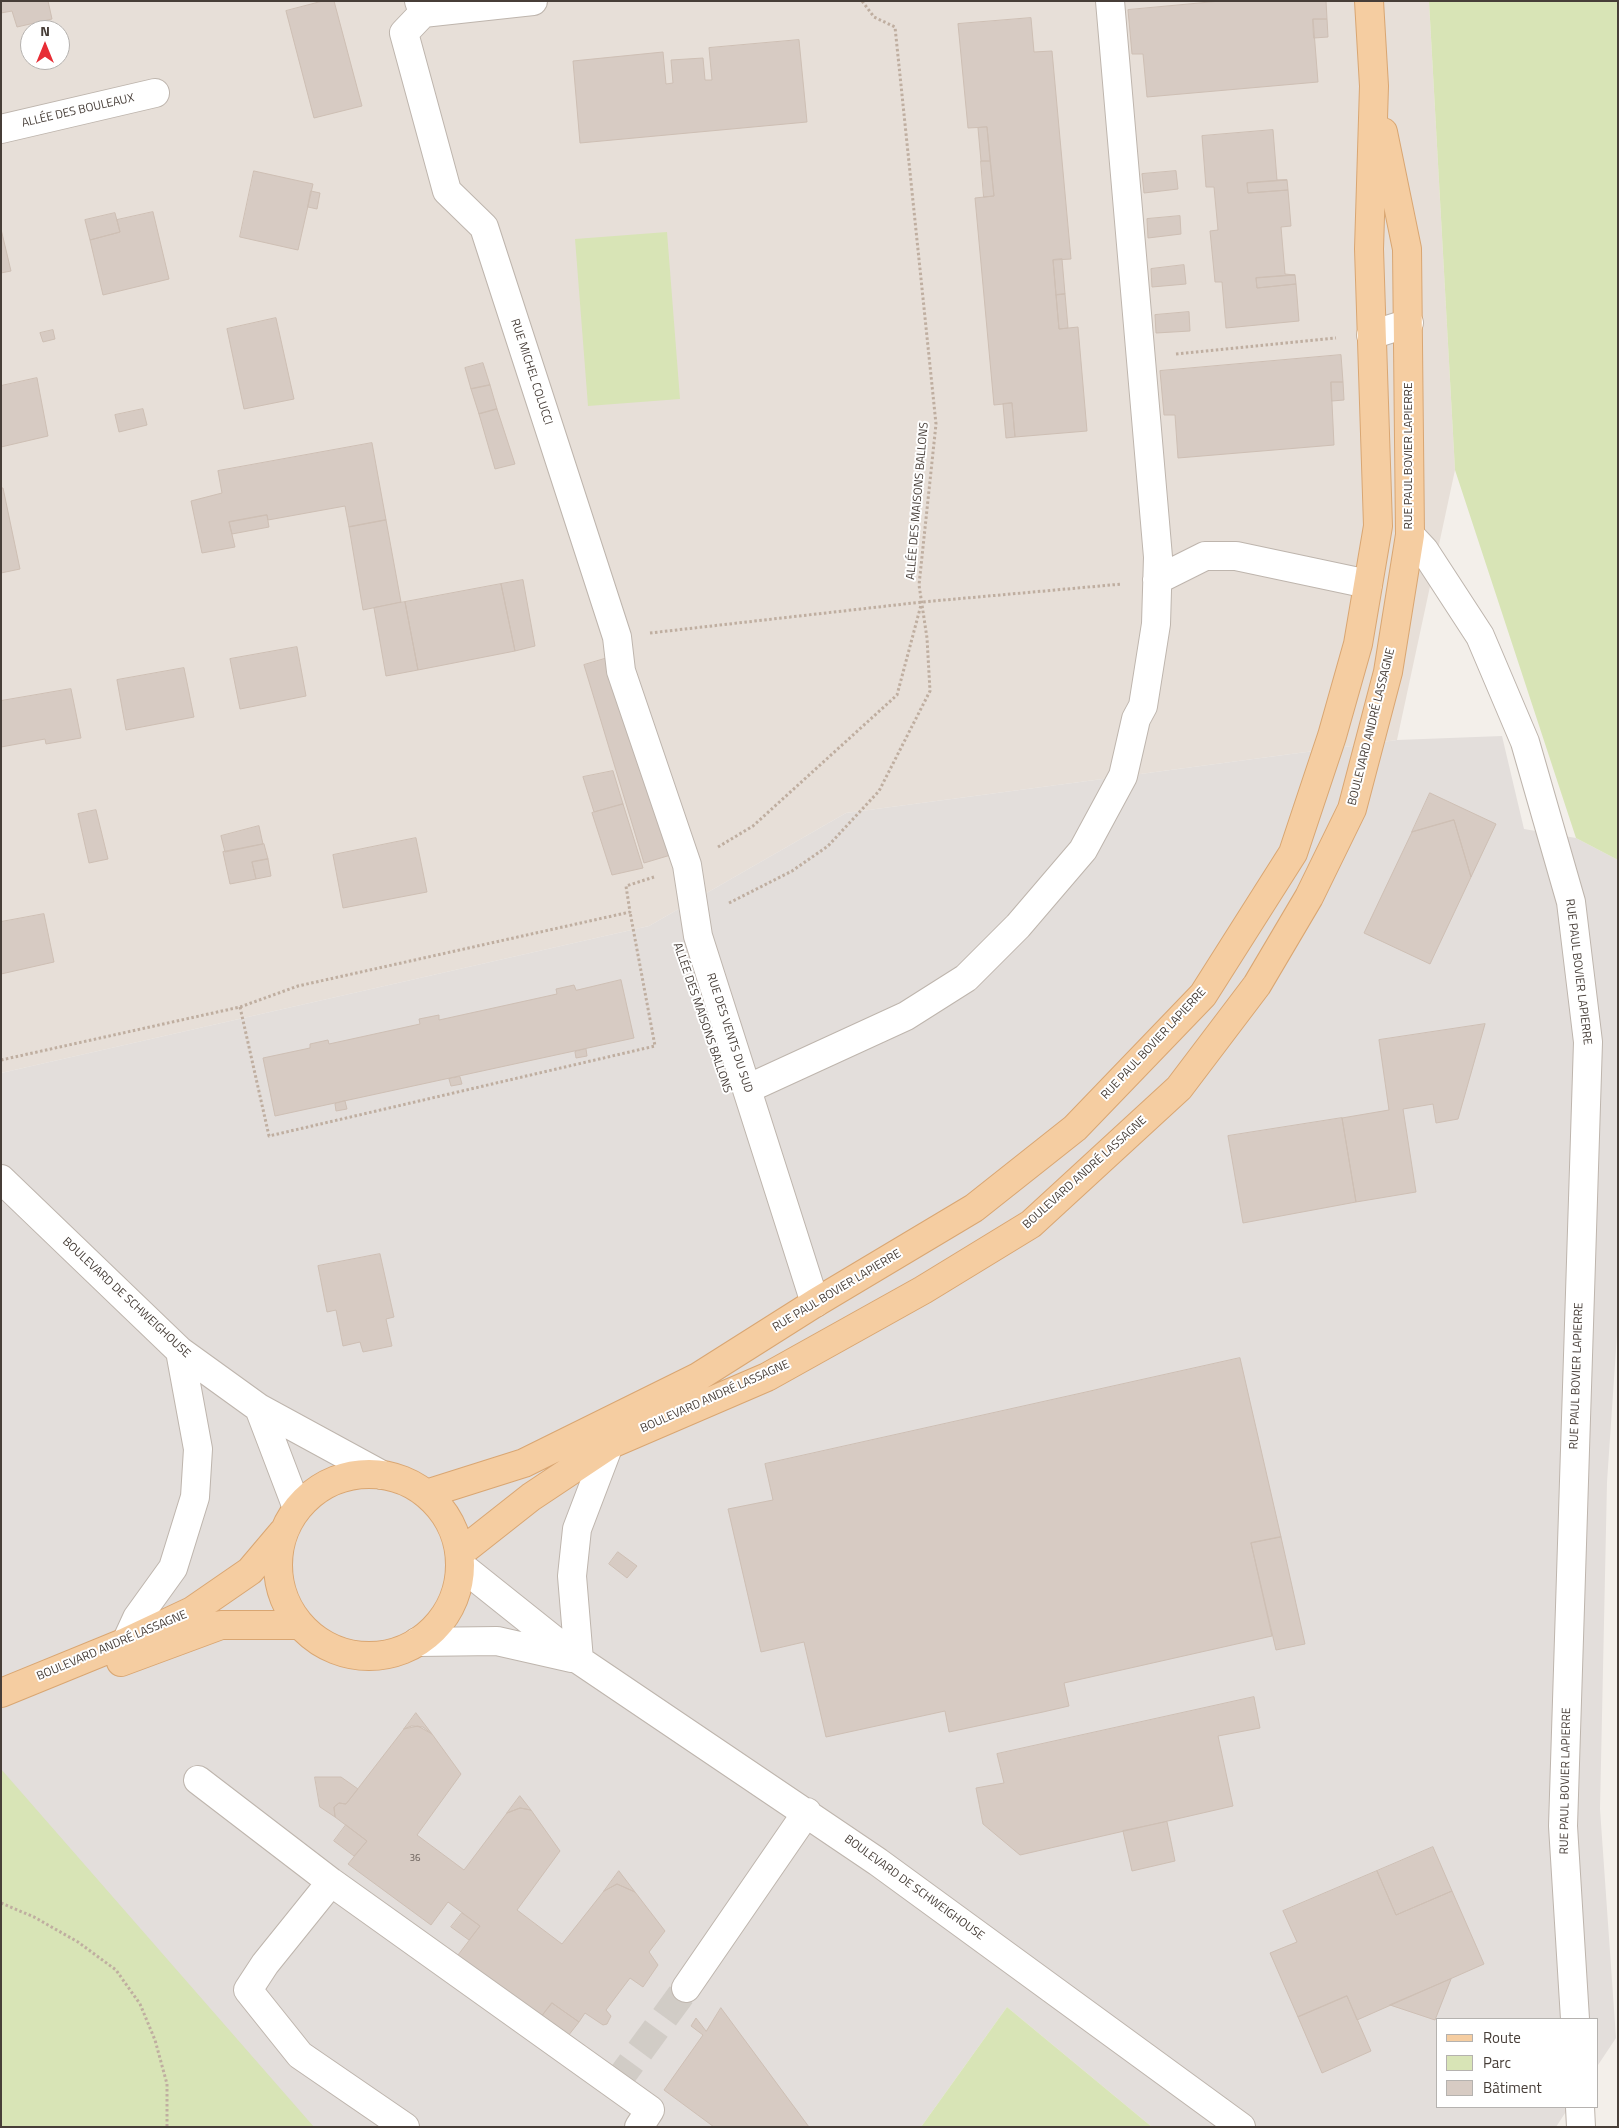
<!DOCTYPE html>
<meta charset="utf-8">
<style>
body{margin:0}
#map{position:relative;width:1619px;height:2128px;overflow:hidden;background:#f3efea;font-family:"Titillium Web",sans-serif}
canvas{display:block}
.frame{position:absolute;inset:0;border:2px solid #473e38;pointer-events:none}
.legend{position:absolute;left:1436px;top:2018px;width:162px;height:90px;box-sizing:border-box;background:#fff;border:1px solid #b5b2af;margin:0;padding:6px 9px;list-style:none;font-size:15px;color:#473e38}
.legend li{display:flex;align-items:center;gap:10px;height:25px}
.legend b{width:25px;border:1px solid #b5b2af}
.north{position:absolute;left:20px;top:20px;width:50px;height:50px;box-sizing:border-box;background:#fff;border:1px solid #b5b2af;border-radius:50%;rotate:0deg;font-size:14px;font-weight:700;line-height:20px;text-align:center;color:#473e38}
.north::after{content:'';display:block;margin:auto;width:18px;height:22px;background:#e72d35;clip-path:polygon(50% 0,100% 100%,50% 72%,0 100%)}
</style>
<div id="map">
<canvas width="1619" height="2128"></canvas>
<div class="frame"></div>
<ul class="legend">
<li><b style="height:6px;background:#f5cda1"></b>Route</li>
<li><b style="height:14px;background:#d8e4b6"></b>Parc</li>
<li><b style="height:14px;background:#d7cbc3"></b>Bâtiment</li>
</ul>
<div class="north">N</div>
</div>
<script>
const ctx = document.querySelector('canvas').getContext('2d');
ctx.lineJoin = 'round';
function fillPath(path, color) { ctx.fillStyle = color; ctx.fill(path, 'evenodd'); }
function stroke(path, color, width, dash) { ctx.strokeStyle = color; ctx.lineWidth = width; ctx.lineCap = dash ? 'butt' : 'round'; ctx.setLineDash(dash || []); ctx.stroke(path); }
function write(font, color, halo, rows, align = 'center') {
  ctx.font = font + ' "Titillium Web",sans-serif'; ctx.lineWidth = 4; ctx.setLineDash([]); ctx.textBaseline = 'middle'; ctx.strokeStyle = halo; ctx.fillStyle = color; for (const [text, x, y, turn = 0] of rows) {
    ctx.save(); ctx.translate(x, y); ctx.rotate((+turn || 0) * Math.PI / 180); ctx.textAlign = isNaN(turn) ? turn : align; if (halo) ctx.strokeText(text, 0, 0); ctx.fillText(text, 0, 0); ctx.restore();
  }
}
fillPath(new Path2D(`
 M1 1H1429L1455 470 1397 740 846 813 649 926 1 1073ZM30 30H60V60H30Z`), '#e7dfd8');
fillPath(new Path2D(`
 M1502 736 1524 829 1576 838 1618 860V1320L1607 1482 1600 1809 1616 2038 1598 2065V2019H1438V2107H1569L1556 2127H1152L1007 2007 921 2127H1V1073L649 926 846 813 1397 740Z`), '#e3dedb');
fillPath(new Path2D(`
 M1429 1H1618V860L1576 838 1455 470Z
 M667 232 680 399 588 406 575 239Z
 M1 1769 314 2127H1Z
 M1007 2007 1152 2127H921Z`), '#d8e4b6');
const building = new Path2D(`
 M1 1H48L52 19 17 27 12 11 1 13Z
 M323 1H334L362 106 314 118 286 11Z
 M1221 1H1326L1327 19H1313L1318 82 1147 97 1143 54H1132L1128 10Z
 M1031 18 1034 52 1052 51 1071 259 1053 260 1059 329 1078 327 1087 431 1015 437 1012 403 994 405 975 198 994 196 987 127 968 128 958 24Z
 M1313 19H1327L1328 37 1314 38Z
 M799 40 807 122 580 143 573 61 663 52 666 84 673 83 671 60 703 58 705 80H712L709 48Z
 M987 127 990 161H981L978 128Z
 M1273 130 1277 180H1287L1247 183 1248 193 1288 190 1291 226 1281 227 1285 274 1295 275 1256 278 1257 288 1296 284 1299 321 1226 328 1222 282H1215L1210 231 1218 230 1214 187H1206L1202 136Z
 M981 161H990L994 196 984 197Z
 M254 171 313 184 298 250 240 237Z
 M1176 171 1178 189 1144 193 1142 174Z
 M1287 180 1288 190 1248 193 1247 183Z
 M311 191 320 193 317 209 308 207Z
 M153 212 169 279 103 295 90 240 120 232 117 220Z
 M115 213 120 232 90 240 85 220Z
 M1180 216 1181 234 1148 238 1147 219Z
 M1 229 11 271 1 273Z
 M1062 259 1065 294 1056 295 1053 260Z
 M1184 265 1186 284 1152 287 1151 269Z
 M1295 275 1296 284 1257 288 1256 278Z
 M1065 294 1068 328 1059 329 1056 295Z
 M1189 312 1190 331 1156 333 1155 315Z
 M276 318 294 399 244 409 227 329Z
 M53 330 55 339 43 342 40 333Z
 M1341 355 1343 382H1331L1334 445 1178 458 1175 415H1164L1160 371Z
 M483 363 490 385 471 389 465 368Z
 M37 378 48 436 1 447V386Z
 M1331 382H1343L1344 400 1332 401Z
 M490 385 497 409 479 414 471 389Z
 M1012 403 1015 437 1006 438 1003 404Z
 M143 409 147 425 119 432 115 415Z
 M497 409 515 464 495 469 479 414Z
 M372 443 386 520 349 527 345 506 268 520 267 515 229 522 235 547 202 553 191 501 222 493 218 471Z
 M1 488H3L20 569 1 573Z
 M267 515 269 527 232 534 229 522Z
 M386 520 401 602 363 610 349 527Z
 M523 580 535 646 515 651 501 584Z
 M501 584 515 651 418 670 405 602Z
 M405 602 418 670 386 676 374 608Z
 M297 647 306 696 240 709 230 659Z
 M611 657 674 854 644 863 584 665Z
 M184 668 194 717 126 730 117 680Z
 M71 689 81 738 46 744 45 739 1 747V701Z
 M613 771 623 804 594 812 583 777Z
 M1430 793 1496 824 1471 877 1454 820 1412 832Z
 M623 804 643 868 612 875 592 813Z
 M96 810 108 859 89 863 78 814Z
 M1454 820 1471 877 1430 964 1364 933 1412 832Z
 M259 826 263 844 225 852 221 836Z
 M416 838 427 892 343 908 333 855Z
 M264 844 268 859 252 862 256 879 230 884 223 852Z
 M268 859 271 876 256 879 252 862Z
 M44 914 54 962 1 974V922Z
 M621 980 634 1038 275 1116 263 1058 310 1048V1044L328 1040 329 1044 420 1024 419 1019 439 1015V1020L557 994 556 989 574 985 576 990Z
 M1485 1024 1458 1119 1436 1123 1433 1104 1403 1109 1416 1192 1356 1202 1342 1118 1389 1110 1379 1040Z
 M586 1049 587 1056 576 1058 575 1052Z
 M460 1077 462 1084 451 1086 449 1079Z
 M345 1101 347 1109 336 1111 335 1104Z
 M1342 1118 1356 1202 1243 1223 1228 1136Z
 M380 1254 394 1317 386 1319 392 1346 363 1352 360 1342 343 1346 336 1310 327 1312 318 1266Z
 M1240 1358 1281 1537 1251 1543 1272 1636 1064 1683 1069 1706 1043 1712 949 1732 945 1711 826 1737 804 1642 761 1652 728 1509 773 1500 765 1464Z
 M1281 1537 1305 1644 1276 1650 1251 1543Z
 M618 1552 637 1566 627 1578 609 1564Z
 M1254 1697 1260 1728 1218 1736 1233 1806 1020 1855 983 1824 976 1788 1004 1783 997 1754Z
 M416 1713 432 1734 418 1726 404 1729Z
 M412 1726 423 1727 432 1734 461 1774 417 1835 464 1870 507 1813 520 1808 531 1810 560 1851 517 1910 562 1944 604 1891 617 1884 635 1892 665 1931 649 1952 658 1965 643 1987 630 1978 606 2010 611 2016 607 2024 603 2025 585 2013 579 2022 552 2003 537 2022 455 1959 480 1926 448 1902 431 1925 348 1864 367 1841 335 1817 334 1807 339 1803 346 1804 404 1729Z
 M315 1777H341L358 1789 346 1804 339 1803 334 1807 335 1817 320 1807Z
 M520 1796 531 1810 520 1808 507 1813Z
 M1167 1822 1175 1861 1132 1871 1123 1831Z
 M346 1825 367 1841 354 1856 334 1841Z
 M1433 1847 1452 1891 1396 1915 1377 1871Z
 M619 1871 635 1892 617 1884 604 1891Z
 M1377 1871 1396 1915 1452 1891 1484 1964 1357 2020 1347 1996 1298 2017 1270 1953 1297 1942 1283 1911Z
 M462 1913 480 1926 469 1940 451 1927Z
 M1451 1979 1435 2020 1390 2005Z
 M673 1987 683 1999 675 2011 661 2002Z
 M1347 1996 1371 2051 1322 2073 1298 2017Z
 M552 2003 579 2022 568 2036 542 2016Z
 M721 2008 809 2127H714L664 2090 703 2035 691 2026 696 2018 706 2031Z`);
fillPath(building, '#d7cbc3');
stroke(building, '#cebfb4', 1);
stroke(new Path2D(`
 M615 2085 686 1988`), '#d1ccc6', 28, [28, 14]);
const minor = new Path2D(`
 M419 1 423 13 404 33 447 191 484 227 617 637 621 671 687 865 698 936 815 1303
 M423 13 533 1
 M1 129 155 93
 M1371 335 1409 323
 M1410 535 1424 550 1480 636 1525 742 1571 902 1588 1042 1563 1826 1575 2019
 M1157 580 1205 556H1236L1368 584
 M747 1089 906 1016 966 978 1018 926 1083 850 1123 776 1136 719 1143 706 1156 624 1158 557 1110 1
 M1 1179 180 1351 259 1408 382 1475
 M259 1408 297 1508
 M460 1565 579 1660 878 1862 1241 2127
 M126 1642 137 1618 173 1568 195 1497 198 1449 180 1351
 M417 1642 497 1641 572 1658
 M579 1660 572 1576 577 1529 609 1445
 M198 1780 331 1882 650 2110 639 2127
 M331 1882 265 1964 248 1990 300 2055 405 2127
 M686 1988 807 1812
 M1580 2107 1581 2127`);
const major = new Path2D(`
 M278 1565a91 91 0 1 1 182 0a91 91 0 1 1-182 0Z
 M426 1494 524 1463 698 1377 815 1303 974 1208 1075 1128 1203 995 1293 853 1332 736 1358 644 1378 526 1369 249 1374 86 1369 1
 M460 1553 531 1497 609 1445 767 1377 923 1290 1031 1224 1179 1088 1257 985 1309 897 1352 809 1388 672 1410 535 1407 249 1383 132
 M121 1662 221 1625H300
 M1 1693 126 1642 192 1611 250 1571 283 1532`);
stroke(minor, '#beb5ad', 30);
stroke(major, '#d9a672', 30);
stroke(new Path2D(`
 M1176 354 1336 338
 M650 633 922 602 1122 584
 M718 847 753 826 897 695 921 605
 M729 903 792 871 828 846 879 791 930 691 927 638 919 585 936 424 895 27 874 17 862 1
 M240 1007 269 1136 655 1046 630 912
 M1 1060 240 1007 298 986 630 912 626 886 654 877
 M1 1903 34 1917 78 1942 116 1970 140 2004 155 2040 167 2084V2127`), '#bfaea0', 3, [2.5, 2.5]);
stroke(minor, '#fff', 28);
stroke(major, '#f5cda1', 28);
write('10px', '#6b615b', null, [
 ["36",415,1859]
]);
write('12px', '#473e38', '#fff', [
 ["ALLÉE DES BOULEAUX",78,111,-13],
 ["RUE MICHEL COLUCCI",531,372,72],
 ["RUE PAUL BOVIER LAPIERRE",1409,456,-90],
 ["ALLÉE DES MAISONS BALLONS",918,501,-85],
 ["BOULEVARD ANDRÉ LASSAGNE",1372,727,-76],
 ["RUE PAUL BOVIER LAPIERRE",1578,972,83],
 ["ALLÉE DES MAISONS BALLONS",702,1018,71],
 ["RUE DES VENTS DU SUD",729,1033,72],
 ["RUE PAUL BOVIER LAPIERRE",1154,1044,-47],
 ["BOULEVARD ANDRÉ LASSAGNE",1085,1173,-42],
 ["RUE PAUL BOVIER LAPIERRE",837,1291,-31],
 ["BOULEVARD DE SCHWEIGHOUSE",126,1298,43],
 ["RUE PAUL BOVIER LAPIERRE",1577,1376,-88],
 ["BOULEVARD ANDRÉ LASSAGNE",715,1397,-24],
 ["BOULEVARD ANDRÉ LASSAGNE",112,1646,-23],
 ["RUE PAUL BOVIER LAPIERRE",1566,1781,-89],
 ["BOULEVARD DE SCHWEIGHOUSE",914,1888,36]
]);
</script>
